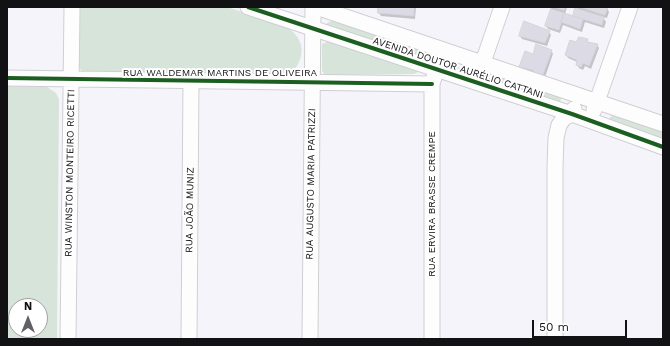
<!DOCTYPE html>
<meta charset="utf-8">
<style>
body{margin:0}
#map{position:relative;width:670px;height:346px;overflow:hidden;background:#f5f4fa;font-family:"Work Sans",sans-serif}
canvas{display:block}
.frame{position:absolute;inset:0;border:8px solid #121215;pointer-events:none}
.north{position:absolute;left:8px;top:298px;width:40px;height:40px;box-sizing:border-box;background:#fff;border:1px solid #a0a0a1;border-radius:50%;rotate:0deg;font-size:11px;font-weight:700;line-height:16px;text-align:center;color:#121215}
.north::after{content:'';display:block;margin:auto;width:14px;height:18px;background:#616165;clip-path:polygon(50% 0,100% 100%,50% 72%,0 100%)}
.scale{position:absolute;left:532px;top:320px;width:95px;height:18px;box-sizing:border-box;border:2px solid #121215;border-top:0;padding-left:5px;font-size:12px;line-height:14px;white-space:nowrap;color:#121215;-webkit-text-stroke:3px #fff;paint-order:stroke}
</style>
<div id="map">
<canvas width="670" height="346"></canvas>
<div class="frame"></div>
<div class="north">N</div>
<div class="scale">50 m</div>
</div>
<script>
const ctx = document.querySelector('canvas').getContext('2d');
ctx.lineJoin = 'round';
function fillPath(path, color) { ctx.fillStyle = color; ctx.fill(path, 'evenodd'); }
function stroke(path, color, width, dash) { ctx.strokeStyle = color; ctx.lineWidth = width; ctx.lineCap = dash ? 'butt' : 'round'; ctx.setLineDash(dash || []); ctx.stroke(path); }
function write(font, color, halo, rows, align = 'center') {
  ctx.font = font + ' "Work Sans",sans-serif'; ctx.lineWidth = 4; ctx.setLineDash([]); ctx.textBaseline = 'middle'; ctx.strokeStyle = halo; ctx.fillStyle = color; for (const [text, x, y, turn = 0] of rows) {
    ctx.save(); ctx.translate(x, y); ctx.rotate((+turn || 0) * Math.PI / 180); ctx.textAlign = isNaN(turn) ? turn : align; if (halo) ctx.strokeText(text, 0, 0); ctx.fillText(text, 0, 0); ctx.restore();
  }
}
fillPath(new Path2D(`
 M77 7H227L285 26C307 39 306 59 289 76L85 73 80 69 77 65Z
 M333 20 443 57 444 60 440 64 327 27V23Z
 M329 41 417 70V73L413 74 325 75 322 71V44Z
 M502 78H506L560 95 561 98 560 104 499 84V81Z
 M7 86 47 87 56 93 59 99 57 339H7ZM16 306H40V330H16Z
 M613 114 663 130V141L609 122V119Z`), '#d6e4da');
fillPath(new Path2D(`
 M379 7H416L415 19 381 16 379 13Z
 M547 7H567L565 14 574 17 579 10 577 7H604L607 8 609 12 607 18 603 17 606 22 604 28 585 22 582 32 563 25 560 33 548 29 546 26 552 9Z
 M549 32 551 35 547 46 522 39 520 36Z
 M587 40 589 43 597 45 599 48 591 69 585 66 583 70 579 68 577 65V62L568 58 566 55 576 44Z
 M551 50 553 54 544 80 522 70 520 67 534 55Z`), '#0003');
const building = new Path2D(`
 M378 7H414V16L378 13Z
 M554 7H565L564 10Z
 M580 7H608L605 15Z
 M575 8 604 17 602 25 573 16Z
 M551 9 564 13 559 30 545 26Z
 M564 13 583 19 580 29 561 22Z
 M524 21 550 31 545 43 519 36Z
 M579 37 588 39 587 42 598 44 589 66 583 63 581 67 576 65 577 60 565 55 570 40 576 42Z
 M536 44 552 50 542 77 531 74 533 70 519 67 525 51 533 54Z`);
fillPath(building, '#dcdbe5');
stroke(building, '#d5d4d8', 1);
const street = new Path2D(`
 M248 7 572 114 663 147
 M316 7 663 124
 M480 71 502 7
 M7 78 432 84
 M594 110 630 7
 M68 339 72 7
 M189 339 191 81
 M310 339 313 7
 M432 339V84L435 74
 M555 339V167L556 138 559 125 564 118 572 114 574 109`);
stroke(street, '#cfcfd3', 17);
stroke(street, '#fefdfe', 15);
stroke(new Path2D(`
 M248 7 572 114 663 147
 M7 78 432 84`), '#1b5e20', 4);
write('10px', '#121215', '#fff', [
 ["AVENIDA DOUTOR AURÉLIO CATTANI",458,68,18],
 ["RUA WALDEMAR MARTINS DE OLIVEIRA",220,73],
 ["RUA WINSTON MONTEIRO RICETTI",70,173,-89],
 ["RUA AUGUSTO MARIA PATRIZZI",311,184,-89],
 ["RUA ERVIRA BRASSE CREMPE",432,204,-90],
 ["RUA JOÃO MUNIZ",190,210,-89]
]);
</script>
